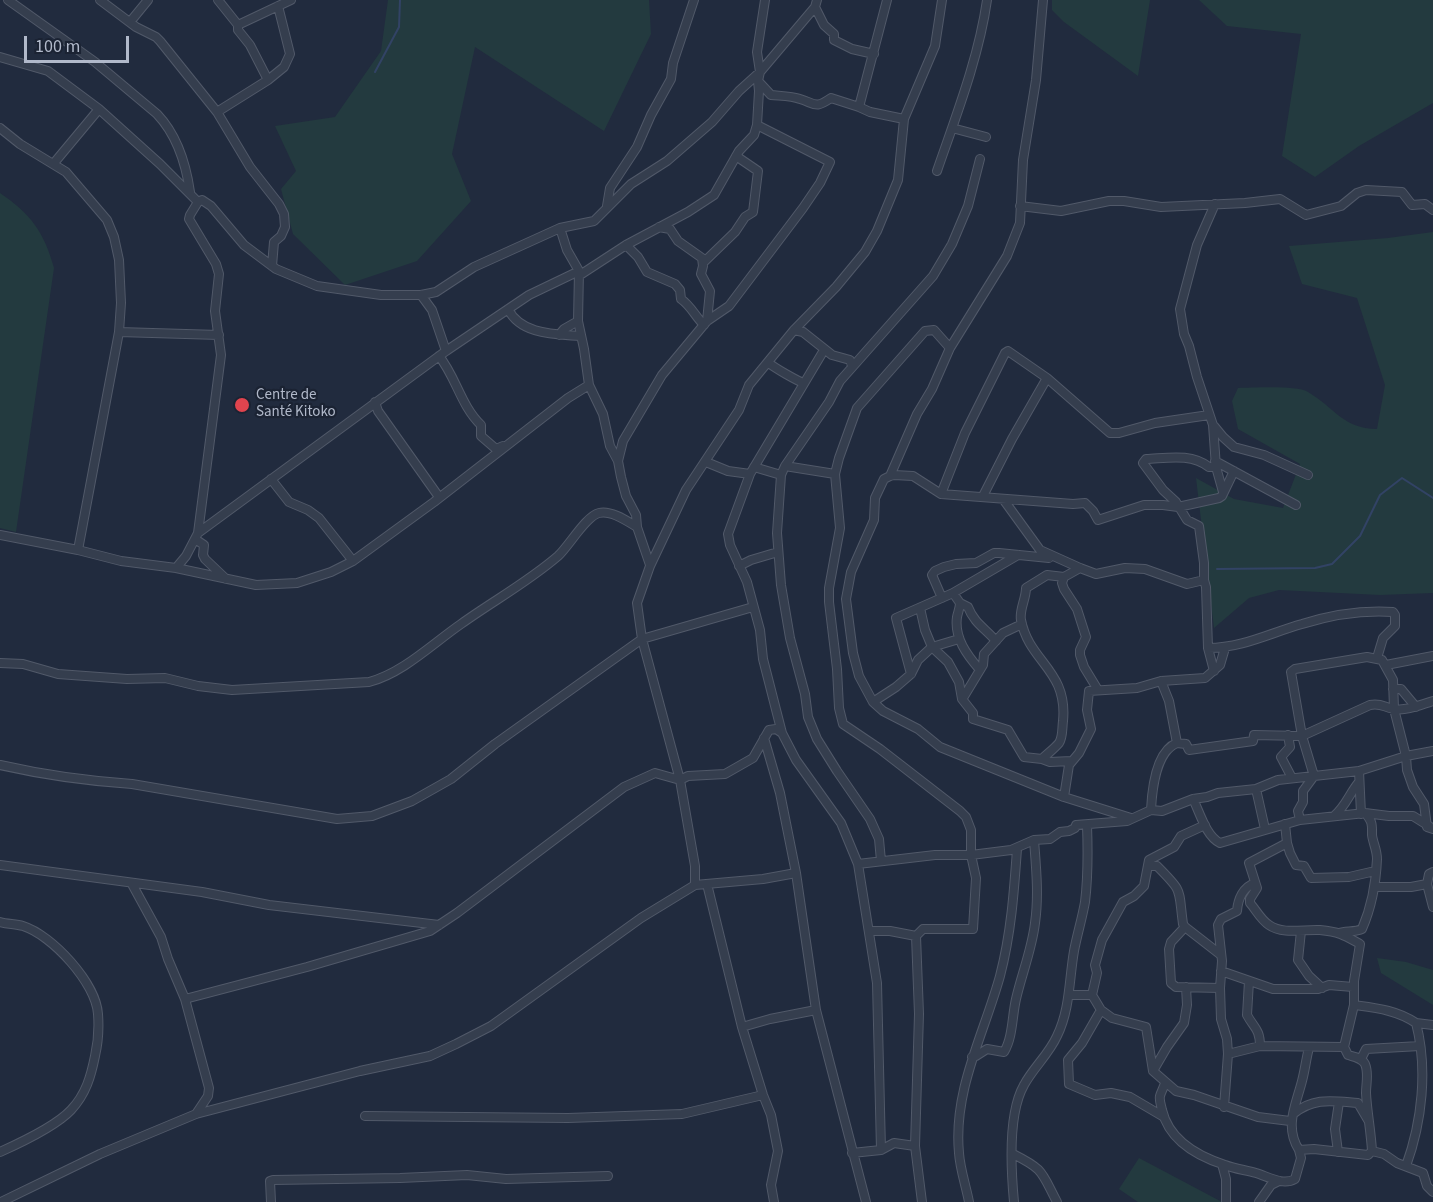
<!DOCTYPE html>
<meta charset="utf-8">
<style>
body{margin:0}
#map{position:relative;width:1433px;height:1202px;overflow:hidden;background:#212b3e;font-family:"Source Sans 3",sans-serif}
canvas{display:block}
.scale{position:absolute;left:24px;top:36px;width:105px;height:27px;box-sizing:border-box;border:3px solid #b1b9ca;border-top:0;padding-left:8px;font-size:18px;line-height:21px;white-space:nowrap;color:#b1b9ca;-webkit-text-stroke:4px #1b2333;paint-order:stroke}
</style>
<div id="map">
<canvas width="1433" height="1202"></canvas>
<div class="scale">100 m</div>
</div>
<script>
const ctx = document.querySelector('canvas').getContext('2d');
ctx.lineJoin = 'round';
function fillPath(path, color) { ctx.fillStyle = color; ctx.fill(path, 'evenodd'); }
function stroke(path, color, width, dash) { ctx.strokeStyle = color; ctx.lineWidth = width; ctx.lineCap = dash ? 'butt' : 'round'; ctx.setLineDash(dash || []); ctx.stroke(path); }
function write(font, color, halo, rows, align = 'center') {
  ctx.font = font + ' "Source Sans 3",sans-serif'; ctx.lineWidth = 4.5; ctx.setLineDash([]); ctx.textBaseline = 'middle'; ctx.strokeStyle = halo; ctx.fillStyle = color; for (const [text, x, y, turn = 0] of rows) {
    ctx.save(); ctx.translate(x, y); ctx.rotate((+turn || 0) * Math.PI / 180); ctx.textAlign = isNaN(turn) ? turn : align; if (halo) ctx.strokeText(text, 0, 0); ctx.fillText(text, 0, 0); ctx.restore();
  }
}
fillPath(new Path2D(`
 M388 0H649L651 34 604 131 475 47 452 154 471 201 417 261 345 285 293 234 281 189 296 171 275 126 335 117 381 51Z
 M1052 0H1150L1138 76 1064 22 1052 10Z
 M1199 0H1433V103L1359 146 1315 177 1282 156 1301 34 1227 26Z
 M0 193C31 214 44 232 54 268L16 532 0 528Z
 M1433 232V593L1380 595 1279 590 1249 598 1214 628 1196 478 1234 499 1283 508 1300 464 1238 429 1232 401 1238 388C1253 388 1296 385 1308 392 1334 407 1343 429 1377 429L1385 385 1357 298 1302 284 1289 246 1388 238Z
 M1377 958 1406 962 1433 970V1005L1381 973Z
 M1139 1158 1222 1202H1138L1119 1189Z`), '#233a3f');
stroke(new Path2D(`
 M375 72 399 27 400 0
 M1217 569 1315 568 1332 564 1360 536 1380 495 1402 478 1433 498`), '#324365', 2);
const street = new Path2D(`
 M8 0 95 62 157 114C177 135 186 164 190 192
 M100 0 136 27 156 37 160 41 217 112 250 167 279 204 284 214 285 227 281 236 274 242 272 266
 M218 0 238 25V30L250 45 268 80
 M887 0 859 107 870 112 904 119
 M1043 0 1036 80 1023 160 1020 223 1007 256 950 348 932 389 917 414 890 476 884 479 875 498 874 520 851 572 846 599 853 653 859 676 873 702 883 711 918 729 940 747 1064 797 1131 818
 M815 7 824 25 834 34V40L852 49 874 54
 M130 22 148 0
 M238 25 291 0
 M0 57 48 71 99 109 160 164 198 202 202 200 211 206 244 245 276 269 317 286 381 295H421L436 292 474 267 560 228 594 221 631 184 667 161 712 122 739 91 760 72 815 7 817 0
 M758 81 771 95C781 96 792 96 800 99 816 104 815 109 831 98L859 107
 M217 112 268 80 284 67 290 54 278 6
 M0 128 20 144 66 172 107 220 114 237 119 260 121 303 119 332 78 550
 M952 128 986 137
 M54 163 99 109
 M937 171C956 116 979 57 987 0
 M1215 204 1197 245 1180 309 1184 334 1189 346 1197 377 1213 425 1216 467 1223 492
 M607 206 610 188 637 147 651 115 671 79 673 63 694 0
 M1020 206 1061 211 1109 201H1124L1161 207 1245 203 1280 199 1306 215 1341 206 1357 193 1366 190 1402 192 1412 205 1425 204 1433 210
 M659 227 670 229 678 241 702 258 703 266 701 274 710 291 707 321
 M560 228 567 250 579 271 578 321 584 349 589 385 603 414 610 446 618 461
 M626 245 638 257 647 272 675 284 680 290 681 299C691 306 695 316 704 325
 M704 262 735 232 745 217 753 212 758 171 736 156
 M580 275 626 245 688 212 714 195 739 151 754 135 757 125
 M421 295 432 310 446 351
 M508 309C521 335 555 334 580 336
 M794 330 803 332 832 355 850 360 852 366
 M119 332 219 335
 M559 335 564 329 578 321
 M824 350 750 474 728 534 730 545 747 582 760 630 763 659 782 733 796 760 841 823 858 864 877 983 881 1150
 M439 356C456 377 461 406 481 425V436L496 449 503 446
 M769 363C773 367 799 382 804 383
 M375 402 378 411 439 497
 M1214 426 1223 437 1234 447 1264 455 1308 475
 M1215 461 1296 505
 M706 462 728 471 750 474
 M785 466 835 474
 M754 467 781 475
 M890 476 894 475 913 476 941 494 1073 504 1085 503 1093 511 1098 520 1144 505H1163L1178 507 1219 498 1222 496 1234 471
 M271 479 289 502 308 510 319 518 353 561
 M941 494 965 433 1005 353 1008 351 1047 378 1110 433H1119L1155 423 1209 415
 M983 496 1012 439 1047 378
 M1003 499 1040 550 1080 568 1096 574 1125 568 1145 569 1187 584 1204 580
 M198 533 446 351 529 295 579 271
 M0 535 78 550 121 561 176 568 256 585 297 583 331 572 353 561 434 502 568 398 589 385
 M195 539 204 545 203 555 205 559 226 579
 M650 565 637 527 636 515 626 496 621 477 618 461 623 441 662 375 707 321 729 306 803 208 820 183 830 162 757 125 759 91 758 81 760 72 757 52 765 0
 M739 566 751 560 778 552
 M176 568 186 556 198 533 221 355 215 311 219 274 216 264 189 219 190 215 198 202
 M1064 577 1062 583 1064 589 1077 609 1086 637 1080 650V655L1084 667 1098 690
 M953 593 960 603 968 607C974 623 986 629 996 641
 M942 598 932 575 935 571 944 567 956 564 976 563 994 553H999L1049 558
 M960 603C960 608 958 612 957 617 954 638 967 655 980 670
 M920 608 925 630 932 647 948 662 959 682 962 699 973 713V719L1008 730 1024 757 1042 759 1050 762 1071 761
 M1208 648C1242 648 1270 633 1302 624 1331 615 1363 610 1393 612L1395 615V626L1383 638 1377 658
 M0 663 23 664 58 674 127 679 165 678 198 686 232 690 369 682C403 673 432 644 461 624 493 601 528 582 558 556 569 546 586 516 599 513 611 510 627 521 637 527
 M1386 665 1433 656
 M1214 671 1208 648 1206 587 1204 580V563L1199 526 1187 520 1176 502 1163 490 1143 463 1146 459C1168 458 1191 453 1209 467H1216
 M911 674 896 618 953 593 1018 555
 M1161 681 1169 701 1177 743
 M1393 689H1401L1416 707
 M963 698 983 665 984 654 1003 633 1022 624
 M873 702 896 687 911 674 918 660 932 647 959 639
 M1288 735 1290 747 1281 757 1292 778
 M764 738 780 793 796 873 816 1010 866 1202
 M1042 759C1047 754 1054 749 1059 743 1063 737 1062 728 1063 721 1068 670 1029 662 1021 620 1019 610 1026 599 1026 588L1047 575 1064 577 1080 568
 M0 765C44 775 87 781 132 784L337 819 372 816 412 801 451 779 495 744 642 639 753 607
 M1359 771 1361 814
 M1256 789 1265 829
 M1064 797 1069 765 1079 753 1091 729 1087 710 1089 691 1137 688 1161 681 1205 678 1220 665 1225 648
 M1193 799C1200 813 1206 836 1220 843L1300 820 1365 813 1389 816H1413L1429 826
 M1151 810C1152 790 1156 751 1177 743L1186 744 1189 750 1253 741 1254 735 1302 736 1370 705C1382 703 1383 707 1394 709 1407 711 1420 705 1433 701
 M1334 816C1346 806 1349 794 1359 782
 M1300 820 1298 811 1303 802V791L1314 776 1302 736 1291 672 1295 669 1367 657 1382 660 1393 680 1394 709 1406 756 1407 770 1413 787 1424 804 1427 827 1433 829
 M1285 824 1287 843 1249 863 1257 888 1250 899V903C1256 910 1261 920 1269 925 1283 935 1304 929 1320 930 1340 932 1344 935 1360 944L1354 981V1005L1344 1047
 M1287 843 1290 853 1296 865 1304 866 1311 878 1349 877 1375 871
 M881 861 879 839 870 819 837 771 817 739 808 717 805 694 790 638 781 585 777 533 781 475 785 466 829 402 840 381 933 276 952 244 968 206 980 159
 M858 864 935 855H971L1011 850 1034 840 1050 839 1060 832 1069 831 1075 828 1076 825 1127 821 1151 810 1162 811 1193 799 1207 797 1218 793 1256 789 1278 780 1359 771 1406 756 1433 751
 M0 865 202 892 269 905 439 925
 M1148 866H1157C1184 893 1178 888 1183 924L1185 927 1221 955
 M1433 872 1429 874 1427 884 1433 907
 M132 884 161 937 168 959 185 999 209 1088 208 1096 196 1114
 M707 884 742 1027 763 1095 771 1115 778 1151 771 1185 774 1202
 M695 885V866L680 780 642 639 637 603 650 566 686 490 739 410 749 385 794 330 836 287 865 252 877 231 898 180 904 119 935 46 942 0
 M1375 887H1411L1427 884
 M0 922C7 924 16 924 23 926 52 935 96 983 98 1014 99 1027 98 1043 95 1056 91 1076 86 1094 71 1110 57 1125 20 1143 0 1152
 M1185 927 1171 942 1169 949 1171 983 1176 987 1220 988
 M870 931H890L916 936
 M1301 931 1298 960 1309 976 1322 988
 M1339 933C1346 931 1356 932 1362 929 1372 906 1376 883 1377 859 1377 850 1373 843 1372 835 1372 825 1373 822 1365 813
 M1221 971 1273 989H1318L1329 985 1353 987
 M1249 981 1247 1015C1254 1028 1260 1029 1260 1046
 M1069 995H1092L1101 1010 1112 1018 1146 1027 1153 1071 1176 1091 1194 1095 1258 1117 1290 1121
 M1092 995 1097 973 1095 965 1102 940 1123 902 1134 896 1144 886 1149 860 1174 847 1181 836 1205 825
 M185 999 307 967 430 931 457 913 624 787 655 773 680 780 688 776 725 774 753 758 769 730 776 729 782 733
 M1354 1005C1376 1008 1397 1010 1416 1023 1428 1069 1422 1122 1406 1166
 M1101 1010 1082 1043 1068 1060 1069 1084 1095 1095 1111 1093 1130 1097 1164 1117
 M1416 1023 1433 1025
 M742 1027 770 1019 816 1010
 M1228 1054 1260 1046 1344 1047 1348 1055C1355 1057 1362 1058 1365 1064 1369 1073 1366 1083 1366 1093 1367 1112 1371 1132 1372 1151L1368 1155 1314 1149 1299 1150C1284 1126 1296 1105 1302 1081 1305 1070 1306 1059 1309 1048
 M972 1057 976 1056 987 1049 1004 1052C1013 1037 1012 1016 1016 999 1022 973 1032 949 1035 923 1039 895 1036 867 1034 840
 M1361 1059 1366 1049 1420 1046
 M1153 1071 1167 1047 1184 1023 1187 1005 1186 987
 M1165 1083C1164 1087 1161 1092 1160 1096 1159 1100 1161 1105 1162 1110 1169 1140 1197 1156 1225 1165 1235 1169 1246 1170 1256 1173 1269 1177 1283 1186 1295 1179L1301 1158 1299 1150
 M1224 1107 1228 1054 1227 1039 1221 1019 1220 988 1222 961 1218 925 1221 919 1237 911C1238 899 1243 887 1255 883
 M1293 1114C1314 1097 1332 1101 1358 1103L1368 1120
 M365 1116 568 1118 682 1114 763 1095
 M1372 1151 1384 1154 1397 1163 1423 1173 1427 1186 1433 1192
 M1338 1152 1335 1129 1339 1102
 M852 1153 881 1150 894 1143 915 1146
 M1013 1154C1045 1170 1041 1172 1057 1202
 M1222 1164 1226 1179V1202
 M1 1202 100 1154 196 1114 360 1071 430 1056 456 1044 491 1026 641 918 695 885 763 879 796 873
 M271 1202 270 1181 273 1180 400 1178 467 1175 506 1179 608 1176
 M922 1202 915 1146 919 1014 916 936 923 929H973L976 878 971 855V830L966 817 960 811 880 749 843 724 839 708 837 669 829 602V588L840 528 835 474 839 458 857 408 925 331 934 330 950 348
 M969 1202C966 1186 960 1169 959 1153 953 1090 984 1034 1000 976 1011 934 1014 892 1017 849
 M1014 1202C1011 1170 1008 1113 1024 1085 1033 1068 1049 1054 1057 1036 1070 1010 1069 980 1074 951 1077 935 1082 919 1085 902 1088 877 1088 851 1087 825
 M1259 1202 1271 1185 1279 1181`);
stroke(street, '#515969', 10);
stroke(street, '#353e4e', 8);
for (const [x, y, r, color] of [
 [242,405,8,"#e0444e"]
]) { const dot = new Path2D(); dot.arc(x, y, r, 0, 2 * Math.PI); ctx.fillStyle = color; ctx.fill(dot); stroke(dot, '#1b2333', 2); }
write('15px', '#b1b9ca', '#1b2333', [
 ["Centre de",256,396],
 ["Santé Kitoko",256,413]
], 'left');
</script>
